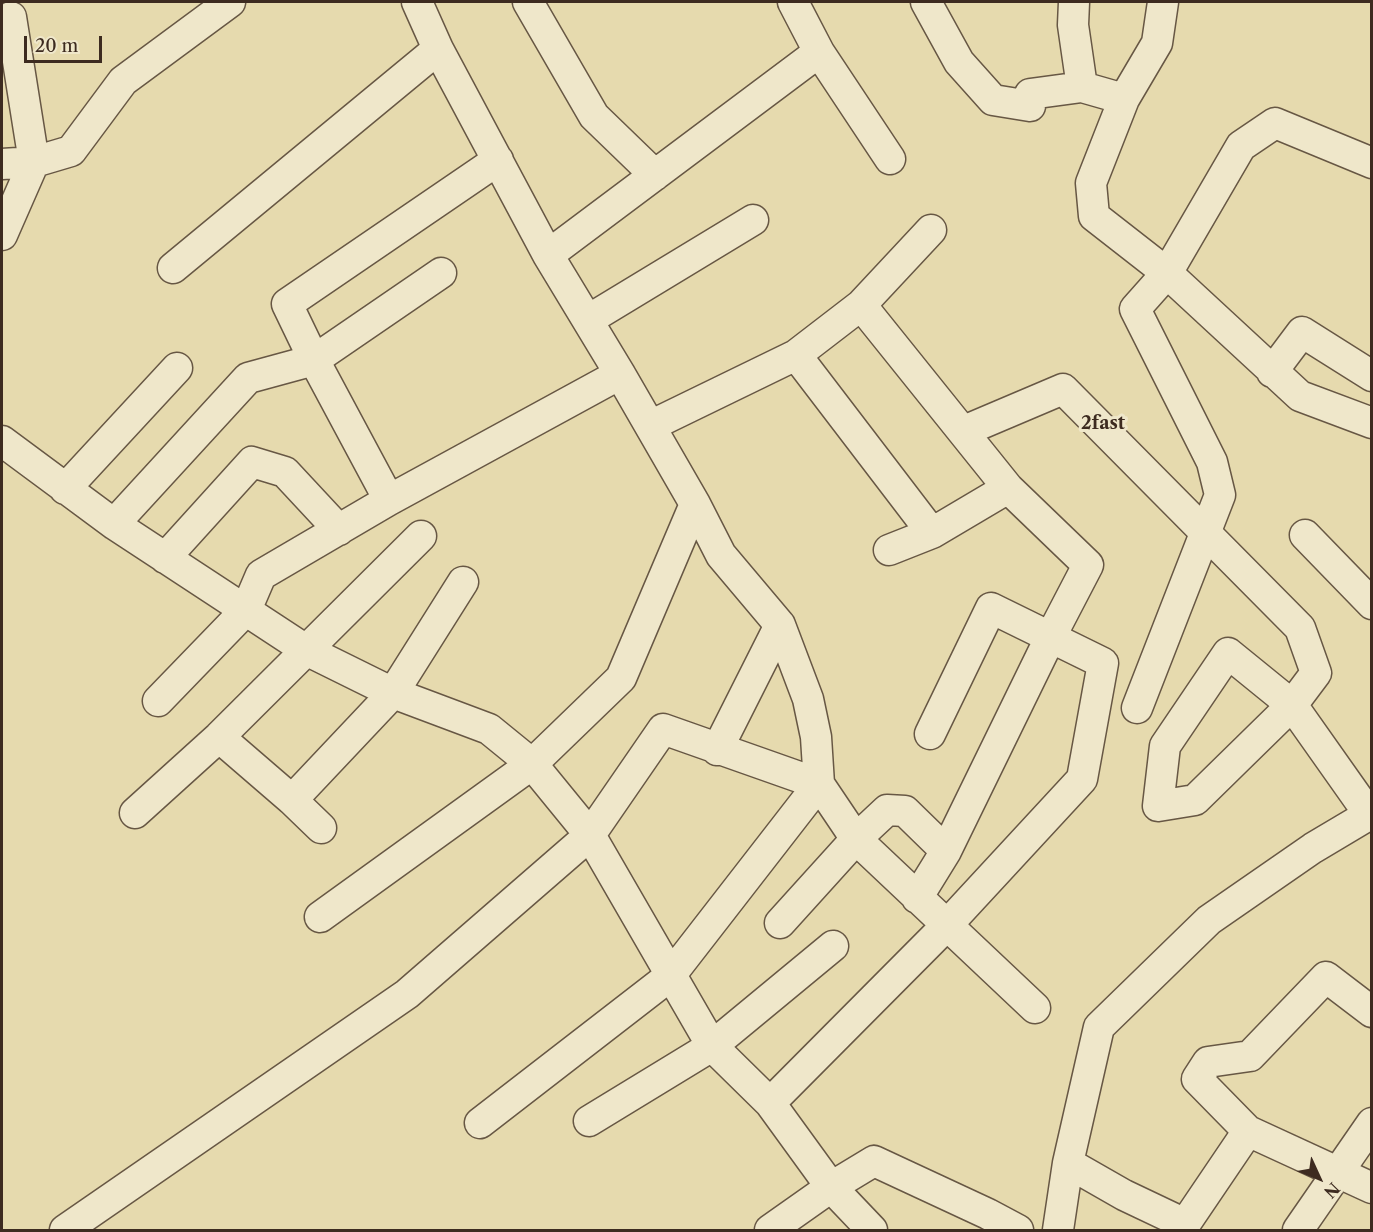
<!DOCTYPE html>
<style>
body{margin:0}
#map{position:relative;width:1373px;height:1232px;overflow:hidden;background:#e6daae;font-family:"Libre Caslon Text",serif}
canvas{display:block}
.frame{position:absolute;inset:0;border:3px solid #3d2b20;pointer-events:none}
.north{position:absolute;left:1289px;top:1148px;width:60px;height:60px;-webkit-text-stroke:4px #efe7ca;paint-order:stroke;rotate:134deg;font-size:16px;font-weight:700;line-height:24px;text-align:center;color:#3d2b20}
.north::after{content:'';display:block;margin:auto;width:21px;height:27px;background:#3d2b20;clip-path:polygon(50% 0,100% 100%,50% 72%,0 100%)}
.scale{position:absolute;left:24px;top:36px;width:78px;height:27px;box-sizing:border-box;border:3px solid #3d2b20;border-top:0;padding-left:8px;font-size:18px;line-height:21px;white-space:nowrap;color:#3d2b20;-webkit-text-stroke:4px #efe7ca;paint-order:stroke}
</style>
<div id="map">
<canvas width="1373" height="1232"></canvas>
<div class="frame"></div>
<div class="north">N</div>
<div class="scale">20 m</div>
</div>
<script>
const ctx = document.querySelector('canvas').getContext('2d');
ctx.lineJoin = 'round';
function stroke(path, color, width, dash) { ctx.strokeStyle = color; ctx.lineWidth = width; ctx.lineCap = dash ? 'butt' : 'round'; ctx.setLineDash(dash || []); ctx.stroke(path); }
function write(font, color, halo, rows, align = 'center') {
  ctx.font = font + ' "Libre Caslon Text",serif'; ctx.lineWidth = 6; ctx.setLineDash([]); ctx.textBaseline = 'middle'; ctx.strokeStyle = halo; ctx.fillStyle = color; for (const [text, x, y, turn = 0] of rows) {
    ctx.save(); ctx.translate(x, y); ctx.rotate((+turn || 0) * Math.PI / 180); ctx.textAlign = isNaN(turn) ? turn : align; if (halo) ctx.strokeText(text, 0, 0); ctx.fillText(text, 0, 0); ctx.restore();
  }
}
const street = new Path2D(`
 M417 2 438 49 548 255 620 374 695 504 721 555 780 625 808 699 816 737 819 784 856 839 1035 1008
 M528 2 594 116 655 175
 M793 2 819 52 890 159
 M926 2 959 62 993 100 1030 106V94L1082 87 1124 99
 M1074 2 1073 25 1082 87
 M1163 2 1157 43 1124 99 1091 183 1094 216 1167 273 1300 396 1372 423
 M2 164 34 162 71 151 123 81 230 2
 M2 235 34 162 11 17
 M548 255 819 52
 M173 268 438 49
 M861 305 1008 488 1088 565 1050 638 946 851 917 898
 M588 320 753 220
 M796 355 932 533
 M1272 372 1302 332 1372 376
 M650 426 796 355 861 305 931 230
 M964 431 1063 389 1300 628 1316 673 1292 705 1195 800 1158 806 1165 746 1228 653 1292 705 1369 814
 M2 441 114 524 306 650 393 693 489 729 532 764 590 835 712 1046 770 1103 831 1187 872 1230
 M65 489 177 368
 M389 500 314 360 287 304 498 160
 M114 524 248 378 314 360 441 273
 M1305 535 1372 604
 M889 550 932 533 1008 488
 M165 558 252 462 285 472 339 530
 M158 701 246 610 261 575 389 500 620 374
 M1137 708 1220 495 1212 462 1135 309 1167 273 1241 146 1275 123 1372 163
 M219 737 292 800 321 828
 M717 750 780 625
 M292 800 393 693 463 582
 M135 813 219 737 421 536
 M320 917 532 764 621 678 695 504
 M780 923 856 839 887 810 905 811 946 851
 M1372 1012 1326 977 1250 1056 1208 1062 1197 1079 1248 1131 1372 1188
 M770 1103 947 925 1082 779 1103 663 991 608 930 734
 M589 1121 712 1046 833 946
 M480 1123 670 976 819 784
 M1068 1163 1099 1027 1209 920 1313 848 1372 813
 M65 1230 407 994 590 835 663 729 819 784
 M770 1230 831 1187 874 1161 988 1214 1018 1230
 M1058 1230 1068 1163 1124 1195 1185 1224
 M1181 1230 1248 1131
 M1298 1230 1372 1123`);
stroke(street, '#675744', 33);
stroke(street, '#efe7ca', 30);
write('bold 18px', '#3d2b20', '#efe7ca', [
 ["2fast",1103,424]
]);
</script>
